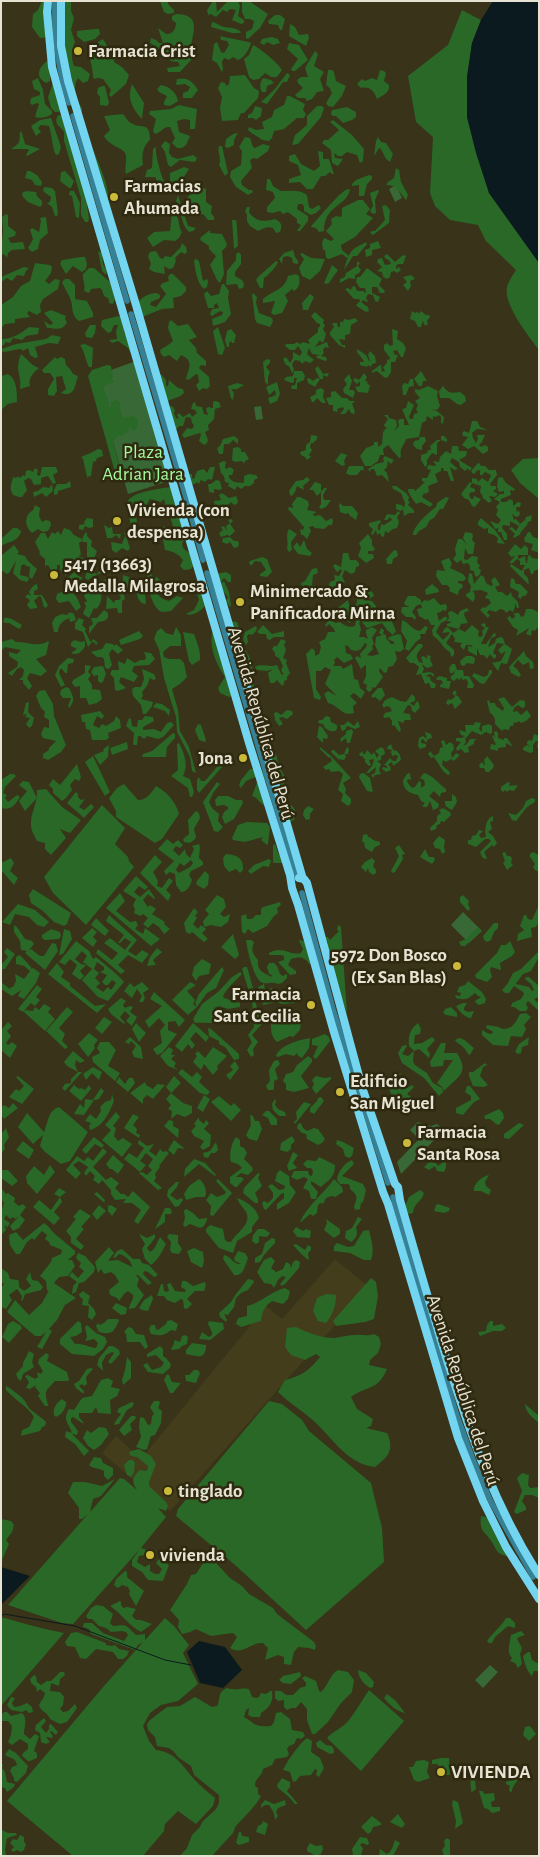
<!DOCTYPE html>
<meta charset="utf-8">
<style>
body{margin:0}
#map{position:relative;width:540px;height:1857px;overflow:hidden;background:#383319;font-family:"Alegreya Sans",sans-serif}
canvas{display:block}
.frame{position:absolute;inset:0;border:2px solid #e6e3d3;pointer-events:none}
</style>
<div id="map">
<canvas width="540" height="1857"></canvas>
<div class="frame"></div>
</div>
<script>
const ctx = document.querySelector('canvas').getContext('2d');
ctx.lineJoin = 'round';
function fillPath(path, color) { ctx.fillStyle = color; ctx.fill(path, 'evenodd'); }
function stroke(path, color, width, dash) { ctx.strokeStyle = color; ctx.lineWidth = width; ctx.lineCap = dash ? 'butt' : 'round'; ctx.setLineDash(dash || []); ctx.stroke(path); }
function write(font, color, halo, rows, align = 'center') {
  ctx.font = font + ' "Alegreya Sans",sans-serif'; ctx.lineWidth = 5; ctx.setLineDash([]); ctx.textBaseline = 'middle'; ctx.strokeStyle = halo; ctx.fillStyle = color; for (const [text, x, y, turn = 0] of rows) {
    ctx.save(); ctx.translate(x, y); ctx.rotate((+turn || 0) * Math.PI / 180); ctx.textAlign = isNaN(turn) ? turn : align; if (halo) ctx.strokeText(text, 0, 0); ctx.fillText(text, 0, 0); ctx.restore();
  }
}
fillPath(new Path2D(`
 M335 1259 369 1287 170 1511 102 1453 116 1436 141 1459 266 1306 282 1319Z`), '#443d1b');
fillPath(new Path2D(`
 M396 185 402 198 395 202 389 189Z
 M136 361 172 480 128 494 94 376Z
 M261 406 263 419 256 420 254 407Z
 M463 912 482 931 469 943 451 925Z
 M418 1122 431 1126 437 1124 444 1130 401 1174 397 1162 419 1139 410 1130Z
 M490 1665 498 1672 483 1688 475 1680Z`), '#376835');
fillPath(new Path2D(`
 M42 1 71 2V11L74 18 71 30 75 42C71 50 71 57 74 66L81 67 90 74 88 81 83 83 78 78C72 87 76 100 82 108V117H74L72 105 51 37 40 38 32 27 33 14 38 10Z
 M160 1H168V4L174 10V13L168 14 164 12Z
 M213 1H216L217 12 228 1H238L240 6 238 16 244 20V23L241 24 232 20 236 10 230 9 227 12 223 10 216 17 211 14 208 15 207 10Z
 M242 1H249L268 14 260 28 248 39 246 38V32L252 29 254 21 250 19H245L242 12Z
 M462 10 481 20 472 43 467 77V117L489 193 539 263V350C529 337 503 304 507 287 508 282 513 275 516 270L486 241 478 225 450 220 435 206 430 193 433 137 416 122 408 76 448 45Z
 M176 14C201 14 194 31 190 49L175 45 169 55 162 54 157 47 150 43 151 38 156 40 159 43H163L158 28 166 34C172 35 176 29 176 23L172 20V16Z
 M275 15H280L285 19 282 30H280L278 25 269 24 268 21Z
 M212 22C215 22 217 24 219 25 227 29 235 26 241 32L240 33H232L211 27Z
 M290 24 295 27 299 35 308 34 309 38 306 46 289 36Z
 M95 29H99L100 34 95 39 84 42 77 36V31Z
 M220 36C227 38 247 41 251 43 249 50 244 58 238 60L233 57 229 60 224 58 222 62 223 70 222 72 217 63 212 60 214 44 217 42 221 52 224 53 229 45 227 41 221 40Z
 M272 37 278 39 280 43 273 45 267 42 264 45 260 43 262 39Z
 M103 39 110 50 116 54 114 62 122 67 129 75 126 84 111 97 109 95 111 90 103 79 98 78 94 79 93 77C93 55 79 53 103 39Z
 M289 43 299 45 308 60 295 71H292L291 69 298 59 287 49Z
 M253 45C260 48 278 63 282 70L277 77H271L265 73 259 79 253 80 249 77 244 59 249 55Z
 M315 51 318 54 314 66 324 72 320 79 324 91 317 92 312 99 307 101 305 98H298L295 95 303 88 298 83 297 80 301 77H308L305 68Z
 M171 55 179 58 192 56 191 60 180 72H168L167 68 180 66 178 62 170 61Z
 M47 61H50V81L46 83C35 77 38 68 47 61Z
 M328 70H332L334 72 336 81 346 86 342 96 333 107 328 106 326 103 332 93 329 87 326 85Z
 M380 70 384 71 386 73 384 81 389 85C390 93 383 95 377 99 374 91 370 86 361 88L357 84 362 79 365 81 372 78 377 80Z
 M287 73 290 75 287 82H283L267 104 261 102 274 90Z
 M245 75 254 88 259 91 258 98 244 113H241L238 120 222 121 220 108 222 97 218 88 221 82 225 83 226 86 229 84 230 76Z
 M38 78 43 90 45 104 52 111V114C48 117 39 119 35 117L39 104 37 103 32 105 30 103 31 98 40 95V92L34 89 32 81Z
 M263 78 271 80 274 83 267 86 266 92H262C259 88 260 82 263 78Z
 M177 79C188 77 192 81 198 90L192 98H183V93L188 91 190 87 185 84 177 85 176 84Z
 M54 80 62 107 59 112H55L51 108 48 97Z
 M132 84 144 103 142 119C132 108 127 99 132 84Z
 M161 85C169 86 177 93 178 101L170 106 164 105V102L167 96 159 92 157 89Z
 M102 86H105L109 103 107 106 100 105V97L97 93 98 88Z
 M287 96H290L305 104 303 110 306 114 304 118H297L284 129 274 131 272 138 269 141 262 140C258 136 253 135 248 130L249 127 256 130 264 129 262 122 272 117 274 110 284 105Z
 M179 105 197 109 195 129H190V120L184 119 177 121 179 132 190 136 186 145 182 148H177L172 143 175 138 170 127C163 126 161 133 155 134L153 131 156 119 149 114 150 111 171 109Z
 M255 106 262 108 261 116 256 120 253 118H248V115L252 113Z
 M317 106H322L324 108 321 117 298 144 292 145 295 135 307 125V116Z
 M347 107 356 112V117L352 120 343 123 336 116H333L331 114 332 110Z
 M123 114C126 117 127 121 131 123 141 130 150 120 150 140 142 147 142 155 143 165L126 174C124 167 128 159 125 153 123 148 109 146 104 136L110 130 104 116Z
 M58 115 63 116 86 197 89 219 88 222H85L81 215V198L64 141V132C60 125 53 125 58 115Z
 M51 118 61 147 59 154 56 155C52 149 52 134 49 126L41 125 38 128 41 132 36 136 31 126 40 120Z
 M333 120 352 135 364 149 363 161 360 163 357 155 347 152 342 156H338L334 153 335 158 343 159 338 166 332 163 331 150 322 143 324 140H328L339 130 330 122Z
 M20 131 22 133 25 144 40 149 27 156 26 155 29 150 27 149H11C21 142 19 144 20 131Z
 M238 133 234 140V145L228 148 225 147 226 139 233 134Z
 M245 137 250 138 253 147 255 148 263 144 270 146 268 151 257 159 254 158 250 160 252 168 241 181 242 185 249 190H252L253 192 248 195 236 187 230 177 231 171 241 165 242 151 239 147Z
 M378 137 381 142 386 143 393 154 390 162 386 159 381 149 379 148 374 156 376 141Z
 M165 141 170 144 169 153 172 157 178 159 193 155 197 158 195 162 180 160 171 167 168 165 165 152 161 146Z
 M219 146H222L228 173 225 176 219 165C222 158 217 153 219 146Z
 M92 147C98 162 111 189 108 204Z
 M156 147C155 155 161 175 165 183L164 187H161L155 177H145L147 170 152 168 153 149Z
 M318 151 323 152V159H329L334 174H332L330 172 325 176H321L313 189H307L300 182 289 183V179L301 175 298 165 289 161V156L295 154 301 164 314 171 320 166Z
 M184 167 189 169 182 180 173 182 175 191 172 192 170 185V173Z
 M396 168 399 170 401 182 408 195 406 200C400 193 397 185 386 185L388 182 394 178Z
 M27 171H30L37 175 42 182 41 186 35 185 32 180 25 178Z
 M65 171 74 181 71 188H69L60 181 61 172Z
 M369 175 372 176V179L367 184 364 196H359V185L352 186V184L356 180Z
 M267 179H270L273 186 281 191C291 191 299 189 307 195L309 207 312 209 319 205 321 208 316 213 311 215 304 211V206L302 204H298L297 209 308 216V221L300 231H297L301 225 297 223V219L288 212 283 214 280 211 273 213 267 212V207L275 198 273 192 266 190Z
 M192 184 206 189V202L212 206 211 213 214 217V220H208L203 214 196 216 197 207 192 209 187 198 192 192Z
 M45 187 52 188 55 191 58 213 57 216H55L52 207 47 203 50 202 51 197 44 192 43 189Z
 M348 189 350 190C346 207 324 205 324 231L319 232 316 228 311 227 312 225C320 217 340 191 348 189Z
 M378 190 379 191 375 200 376 213 373 214 370 211 373 206 370 193Z
 M26 191 36 192 37 196 42 201V205L40 207 28 202 23 197 22 193Z
 M70 191H74L80 203 79 218 76 217 72 196 69 195Z
 M178 195 188 226 196 228 193 231 189 232C180 223 182 211 176 201Z
 M358 200H363L370 209 366 214 373 218 355 237 341 245 342 250 349 256 347 258 342 254 329 259 326 258 325 250H323L322 243 324 238 331 241 334 239 326 231 332 224 331 219 336 216 341 217 342 214V208Z
 M386 205 390 210 389 223 373 235 370 233 372 231H375L385 220 382 206Z
 M247 207H250L249 212C255 222 265 222 275 219 281 222 283 225 280 232L276 233 273 228C266 226 264 229 258 231L250 226 247 221V214L245 212Z
 M172 211C181 216 177 225 182 232L179 238 175 241 164 240 153 247 147 238 154 232 170 231Z
 M6 214 8 215V226L16 232 15 236 8 238 11 243 23 242 25 249 12 250 8 253 7 258 5 255 1 254 3 230 2 217Z
 M46 217 48 233 40 240 38 249 32 252 28 248 33 239 30 230 32 228 39 232 41 221 40 218Z
 M232 220H236C237 223 238 242 238 246L234 249Z
 M210 230V233L222 234 227 244 226 247 222 251 224 274 220 283 217 280 210 265 216 256 209 249V246L200 240 201 237Z
 M378 241 381 248 372 250V255L366 257 365 250 370 248V244Z
 M366 242 367 244 357 256H353L344 270C346 262 349 252 355 248 359 245 362 245 366 242Z
 M182 243 186 247 187 252 185 254 181 252 175 258 176 261 173 268 169 269 164 266 165 274 154 272 149 269 151 264 148 256 150 252 156 251 160 258 163 259 165 256 171 257 180 248Z
 M293 250 295 257 298 261V264L293 263 292 258 288 256 283 257 282 264 279 259 284 253Z
 M98 251 102 253 103 264 107 271 106 275 102 271Z
 M239 252 241 255V264L235 272V276L242 280 244 284 243 288 239 289 237 284 226 285 227 271 236 260V254Z
 M302 253 311 258 325 259 320 271 310 280 302 276 299 268 304 259 300 254Z
 M387 254 395 262 403 255 406 256 403 264H398L396 266V269L399 267 401 270 397 273 394 271 391 272 390 277 387 279 383 277 382 272 377 271 382 267 377 262 378 259 382 258 385 265 391 264 389 260 386 259 384 256Z
 M81 257H85L87 264 86 269 82 272 73 266 66 274 60 264 62 260Z
 M196 259 199 261 203 281 207 279 208 281 207 287 204 289C197 283 195 270 194 260Z
 M276 261 278 262C275 269 270 273 264 278L263 288H260L256 280 258 277Z
 M357 261 360 263 358 266 361 270 359 273 355 275V279L349 278 340 283V279L345 277 346 273 357 266Z
 M35 263 50 265 52 267 51 273 45 281 49 284 55 279 60 280 58 289 43 299 40 305 41 312 37 315 29 311 27 313 30 317 15 319V323L5 324 1 328V305L13 297 21 286 30 281Z
 M332 265 338 270 329 283 326 284 324 283Z
 M24 267 29 268 26 271 24 276 17 275 12 281 7 278 1 282V277Z
 M89 268H94L110 282 115 299 113 304 109 303V299L104 296 102 290 100 288 91 289 89 293 84 291C86 285 82 280 83 274Z
 M367 268 382 279 379 285 385 291 384 293H380L377 287H372V293L380 297 378 302 375 301 373 295 368 294 366 298 368 302H366L364 300 361 302 368 307 369 311 366 312 358 307 356 305 360 301 359 299H354L345 289 348 288 351 290 352 287 355 286 357 291H363L366 293 365 288H360L356 282 357 277H360Z
 M170 274H173L186 287V291L181 296 173 298 174 308 162 309 142 317H136L133 313C135 302 145 293 157 293L160 295V298L151 302 150 305 156 307 166 294 160 286 163 283 169 281 168 277Z
 M296 274 299 276C300 283 300 287 294 291L292 289 285 295 288 301 282 313 274 315 271 313 275 301 263 303V299C273 290 284 291 288 276Z
 M411 275 415 279 410 281 411 286 408 291 403 285 407 282 403 277Z
 M65 279H69L75 285V299L87 301 93 313V317L79 321C70 315 74 307 70 298 68 293 64 288 62 282Z
 M222 284H224L229 291 228 298 231 314 225 322 213 326 212 319 222 315 223 312 220 311 212 316 210 314 212 309 219 308 217 303 214 305V308H208L204 294 207 291 211 296 219 294Z
 M253 293 257 297 256 303 259 313 272 318 273 321 270 327 257 323 255 319 252 295Z
 M310 294 314 297 308 310H303L302 303Z
 M51 310 66 316 65 319 67 322C62 332 56 328 47 328L44 321 50 325 53 323 44 313Z
 M412 311 415 313 418 312 419 314 421 311 426 315H429L430 317 427 321 428 324 425 326 423 321 421 327H418L415 321 410 319Z
 M315 312 324 320 323 323 325 325 323 329 326 334 324 341 322 343 320 340 315 347 327 342 329 348 325 347 323 350 324 353 321 356 326 357 327 360 325 361 317 358 316 356 320 355 312 354 309 348 307 354 314 360 310 363 305 361 302 364 300 361 295 360 292 364 294 370 292 373 289 366 286 365 283 359 286 357 290 363 293 358V352L300 356 302 352 298 346 295 350H290L285 346 286 344H294L297 342 300 344 303 342 310 344 308 340 318 332V328L320 326V324L317 323 311 316Z
 M119 316 122 317 125 326 124 333 134 341 131 353 128 348 118 341 112 343 109 340 117 339 116 331 118 325H114L111 332 108 333 101 326 102 320Z
 M355 318 358 321 351 325 350 334 345 335V340L339 339 342 345H345V348L339 345 330 335V332L334 327 332 323H337L338 327H340V322H343L344 319 349 320Z
 M171 320 178 326 188 324 197 337 189 340 196 348 197 353 206 361V366L201 365 199 368 209 377 210 386 207 389 203 388 199 391 196 385 199 382 198 375 196 374 190 379 186 380C188 369 195 361 181 355L177 361 169 355 164 357 161 354 160 350 168 345 173 341 168 328 169 322Z
 M90 325H96L95 333 92 338 86 337 85 333Z
 M29 327 39 328 38 334 26 336 22 340 13 338 10 343 6 342 3 346 1 344 2 339C13 339 21 333 29 327Z
 M218 327 225 348 222 355 218 354 213 331Z
 M231 329 236 335 234 343H232L231 341 229 343V347H227L225 340 227 331Z
 M392 329 398 331 397 339 403 343 406 348 403 357H401L397 350 393 351 395 355H398L395 362H391V372L388 377 385 378 377 371 372 373V371L380 365H381L382 372 385 371 383 367 387 363V359L389 360 390 358 384 350V345L387 343 390 346 393 345Z
 M52 335 61 337 58 344 49 343 35 347 38 357 35 358 30 355 28 348 23 351 21 349C15 349 9 352 3 352L1 349 16 344 46 339Z
 M85 344 93 348 92 367H89C85 360 85 352 80 345Z
 M357 349 366 355 369 361H370L368 355 370 351 375 356 376 363 372 364 371 367 368 365 367 367 360 365V362H363L364 361 357 352Z
 M21 354C28 359 30 365 39 368 33 373 28 378 30 386L20 389C22 373 14 372 21 354Z
 M55 357 57 359 61 357 65 359 66 365 70 369 73 374 78 376C75 385 75 398 61 393L66 389 62 376 56 377 57 391 54 396 48 395V389L54 379 50 373H44L42 370Z
 M267 359 270 360V363L266 367 270 372 268 377V385L265 382 263 362Z
 M107 365 111 366 113 376 112 379 114 382 107 384 103 388 109 402 108 407 111 406V402L118 400 121 405 119 407 123 418 133 416 138 419 137 429 133 430 129 426 128 432 125 433 123 436 118 435 113 442 120 468 123 473 119 476 116 474 113 465 88 376 92 370Z
 M318 366 323 374 329 373 327 377 323 375V379H320L315 387 308 383 307 379 309 378 313 381 317 378 320 379 315 369Z
 M294 371H302L305 376 304 380 297 383V389H292L291 386 295 385 297 378H294V382L292 383 284 380 286 377 293 376Z
 M421 371 427 381H423L422 386H419L414 379Z
 M364 373 367 377 365 381 368 382 367 384 370 385 368 393 358 392 355 387 360 386V381L357 384 353 380 355 378 359 380Z
 M8 374C17 379 17 392 17 402L8 404 1 410V376Z
 M161 374 166 380V386H168L169 380 178 388 183 389 184 393C178 399 170 398 164 404L160 401 157 386 159 376Z
 M349 374 352 381 349 390H353L355 392 353 398 344 393 343 389 347 384 344 380Z
 M410 379H413L414 386 409 387 406 395H403L402 386 404 383 408 384Z
 M277 382 280 394 277 401 270 404 268 398 276 395 275 390 269 395 266 387Z
 M237 383 244 385 237 389H231L234 393 233 400 231 398 228 386Z
 M428 386 438 391 437 396 440 406 437 410 430 409 437 411 444 417 443 424 441 423V417L439 415 436 417 433 416V420L427 416 426 421 422 423 419 437 406 439C403 448 400 446 401 457L399 458 388 445 383 449 384 455H380L378 461 371 466H365L360 456 366 448 374 445V442H378V447L382 444 383 432 387 427H385L384 425 388 419 384 415H388L389 418 396 420 397 426 394 431 399 426 398 421 400 419H404V425H409L402 409 406 408 408 401 414 405 409 417 410 419H413L414 414 418 413 416 409 418 405 415 401 420 398 415 392V389L419 390Z
 M443 386C449 394 451 393 460 392L465 396 466 401 461 405 457 404 449 398H440L439 391Z
 M321 388 324 390 323 397 326 403H322L317 398 314 402H312L310 397 316 394V390Z
 M335 391 342 398H347L350 401H355L352 404 355 411 354 414 351 413 349 409 345 414H340L344 409 343 407 337 409 338 412 333 411V405H329L326 398 331 397V392Z
 M215 401 219 402 221 407 215 409 214 419 208 425 209 430 205 432 208 440 207 443 204 445 199 441 201 434 200 433 184 438 182 435 187 428 192 429 194 426 192 423 191 418 186 417 183 426H179L177 429 174 427 167 407 172 406 175 410 174 413 176 418 179 419 177 415 179 413 183 417 190 413 192 417 197 413 195 410 191 409 193 403 195 402 196 406 202 407 204 414 208 415 206 409 208 407 213 408V402Z
 M472 421H477L480 427 488 430 477 429 472 433 473 438 476 443 478 439 477 435H485L482 442 479 445 481 447 485 445 488 447V451L483 454 474 446 468 449 462 445 468 437 463 436 462 433 464 431 469 433Z
 M311 435 317 436V439L313 443H311L310 447 312 450 309 455 311 457 307 460 305 457 301 455 300 452 306 450V445L310 442Z
 M234 436 238 439V444L233 440 229 444H224L223 454H219L217 448 220 446 223 439Z
 M441 436H444L447 439V442L441 440 437 443V455L432 453 427 460V465L425 467 421 460V455L427 453 428 450H431L430 446 437 440H441Z
 M420 437H425L426 441 422 446V450L417 449 413 445 414 441 419 440Z
 M452 446H458L459 451H467L466 456 459 460 472 468 469 471 468 468 465 471 460 467 459 462 452 458 450 462 458 469 454 470 450 467 454 481H451L447 471H444L443 468H441V471L435 474 438 482 428 486 429 491 426 494 424 493 422 497 433 504 430 507 421 502 416 504C413 499 408 494 408 489H414L415 491 425 482 422 481V478H427L431 470 427 469 428 465 435 466 436 465 433 461 439 462 440 457 446 451 451 454Z
 M238 447 241 449V452H245L249 459 245 461 244 464 242 461 235 462 232 460 233 448Z
 M98 449 102 450 103 456 97 458 96 461 93 462 91 476 87 477 83 459 81 457C87 454 92 453 98 449Z
 M341 453 347 455 344 461 345 465 342 466 335 461Z
 M385 456 394 460 391 464 388 461 387 467 384 470 387 473 389 482 382 475 377 476 374 469H371L370 472 368 469 376 464 384 462 383 458Z
 M539 458V499L520 483 511 470 523 459Z
 M224 461 226 462 225 467 226 469 230 467 234 470 232 475H229V478L234 482 244 483V476L249 474 256 475 258 478 254 480V483L250 486H245L241 489 237 486 235 490 228 486 229 483 225 482 224 476 221 473 219 463Z
 M478 463H479L481 466H485L489 470H496L497 475 490 484 491 486H496V489L493 491 498 494 495 497 489 496 492 501 489 503 483 498 482 495 480 492 481 486 472 483 470 487 475 489V492H471L469 495 471 499H473L474 496 481 499 475 507 472 506 469 500 464 498 461 494 470 482 472 483V478L477 479 478 482 482 478 488 482 491 475 485 472 482 475H480V470L476 471 475 474 472 473 471 471Z
 M349 466H363L364 470H361L357 475H349L346 473Z
 M42 467H56L58 472 53 475 56 483 53 484 48 476 41 478V484L34 485 31 479 28 478 24 481 27 490 22 497H19L13 495C9 487 11 486 13 477L16 478 18 476 19 478 24 475 25 477 26 471 29 470 33 472 35 468 38 470 37 475 40 476Z
 M210 467H215L212 480 208 479 205 482 201 480 199 484 197 482 195 484H192L189 474H192V478L194 479 197 471 204 469 207 473Z
 M307 477 310 480 303 486 304 490 297 486 295 492 292 496 290 495 289 491 296 481 303 480Z
 M502 477 506 483 515 489 514 491 510 490 511 495 501 499V502H506L510 499 513 501V506L518 502 521 503 520 507H516L517 512 519 511 520 513 519 516 516 517 512 514 514 520 516 519 520 524 525 520 526 517 532 515 531 521 528 522 527 525 520 533 521 534 514 538 513 536 515 534 509 528 512 527 516 531 519 526 510 521V526L503 525 502 528 507 534V540H504L501 532H498V528L495 529 490 521 498 524 501 520 496 515 498 510 496 507 500 502 494 499 500 494H504V491L499 492 497 487 498 478Z
 M216 480 220 481 222 489 219 490 214 489V493L209 492 208 484H211Z
 M70 481 71 487 58 491V494L54 495V490L57 484H66Z
 M315 482 321 484V492L324 488H327L323 495 324 500H331L326 507 321 509 319 507 321 504V492L317 496 313 490H309Z
 M52 484 53 491 46 497 42 493 34 497 33 492 38 491 43 487 49 488Z
 M392 486H396L406 493 409 497 408 501 410 502 408 505 414 510V513H409L404 516 403 509 401 511 396 509V504L402 505 404 508 405 503 401 493 393 489Z
 M170 487 174 492 187 537 182 543 183 548 194 557 195 563 191 569 184 570 180 566 183 560C179 554 172 551 165 550L161 529 165 526 169 537H174C175 523 167 513 164 499L161 502 150 499 146 506 135 510 138 528 135 531C130 527 131 523 129 517 128 514 126 510 126 506 126 492 159 489 170 487Z
 M222 493 229 498 236 496 238 501 237 504 234 505 231 502 226 507H223V512L215 511 214 501 221 500 219 495Z
 M297 497H300L308 501 309 505 307 510 317 512 313 514 314 516 320 515 326 521 332 518 333 521 332 525H329L324 529 315 528 313 526 309 527 311 531 307 539 303 535H301L300 529 303 530 304 527 288 509 289 507 293 508 292 504Z
 M446 497 449 498 443 509H440L434 518 430 520 426 527 419 531 416 535H413C413 526 429 512 436 507L437 503Z
 M340 503 343 506H352L358 513 356 520 349 515V513L345 514 340 512 339 505Z
 M35 505 40 508 39 516 42 522 46 520 50 521 51 525 48 531 43 532 38 529 32 533C24 526 24 515 33 510Z
 M398 511 400 513 397 517 399 522 397 528 393 529 388 533 385 531 384 537 381 536 380 533 377 535 376 530 373 535 371 534 373 529 369 526V523L380 520 381 522 378 525V530H380L381 524 384 525 392 520 390 517 387 520H384L387 514 395 515Z
 M87 518 93 519V527L89 528 85 526 83 530 79 529V525L85 524 84 522Z
 M481 518 495 530 505 544 497 543 498 538 494 535 488 533V528L484 529 478 525V522Z
 M231 519 233 521 230 524 235 531 230 536 227 535 221 537 219 533 223 530 221 527 224 526 227 531 226 526 230 523 228 520Z
 M104 525 109 528 112 527 113 534H121L120 539 116 535 112 538H107Z
 M13 528H17L21 531C19 542 9 541 1 546V539Z
 M64 528 70 530 74 535 82 539 85 533H87V536L92 541 91 546 97 551 93 561 89 562 90 558 87 557V542H82L83 540 82 539V541L79 543 81 555 78 556 88 560 87 563 82 565 72 559 73 566 67 571 66 576 60 570V565H57V571L53 573 48 565 45 566V559L39 554 40 552 35 542 41 533H45L48 539 52 532 55 534 58 531 61 535Z
 M289 529 297 534 291 542 292 550 289 552 287 549C289 542 285 534 289 529Z
 M126 531 128 534 127 539 130 548 128 551 122 548 116 553 112 550 111 542 122 544 125 536 124 533Z
 M465 532 472 533 473 536 472 540 475 543 473 554H468L465 548 464 559 467 560 472 556 478 557 477 562 480 566 478 568 481 570 480 574 477 577 475 576 474 571 470 570V566L468 563 463 564 461 560 457 563 453 559 456 555 455 549 458 539H462L467 545 463 538Z
 M528 532H530L533 537 539 539V551L537 552 531 550 533 544 525 542 524 539Z
 M368 534 372 540V545L375 549 373 551H368V554H373L374 558 366 563 358 556 361 548 359 543Z
 M230 537 234 541H238L239 544 238 547 234 548 230 542 227 544 222 542 223 538Z
 M304 540 307 549 312 553 310 556 298 554 293 547 297 542 300 547Z
 M515 544 521 549 525 545 528 548V555H518V559L525 556 526 563H527L528 556 530 555 532 558 538 559 539 569 534 571 533 574H531L529 568 524 570V574L528 578 529 585 510 566 511 564 522 571 525 565H520V561L517 559 513 563H509L515 556 511 557 508 553Z
 M14 545 19 552 17 554 25 556 28 561 37 569 32 579 29 577 30 567 26 566 24 564 21 566 20 575 28 577 29 579 27 582 20 580 13 573 16 561 9 573 7 574 1 570V556Z
 M394 550 397 551 398 556 393 559 392 564H387L386 559Z
 M343 553H348L350 560H356L359 563V566L356 567 355 572 351 574 345 570 342 576 345 582 337 584 342 590 336 592 335 597H332L330 593 326 594 324 592 321 594 318 591 317 596H312V592L314 591 310 590 308 585 302 586 301 583 305 581 312 569 317 568 318 573 313 575 312 585 324 589 328 587 330 582 335 580 334 575 339 576 342 571 340 569 338 572 336 571 333 566 335 564 341 567Z
 M262 557 267 559 272 572 267 577 260 576V574L266 570 261 562 255 561 251 566 249 563 250 561Z
 M449 558 452 564 450 568 463 574 466 578 464 581H458V583L462 584 463 587 459 590 458 595 449 591 450 588 447 585H442L436 576 437 570 445 571 441 561Z
 M101 565H103L104 573C98 573 92 577 88 580L85 578 87 570 97 574 101 569Z
 M149 566 152 576 158 578 162 583 155 589C158 596 161 599 169 601L177 596 183 598 171 611C168 611 165 612 162 612 151 609 143 574 149 566Z
 M77 570 78 571 77 575 83 578 79 581V586L70 589 64 584 66 579Z
 M226 572 231 575V582H228L224 578 221 582 219 581 216 574Z
 M469 573 472 574 474 584 481 575 484 577 486 583 491 586 493 585 491 580 495 577 500 585 495 587 498 592H502L507 596 511 592 512 596 518 602 519 608H517L515 603V607L513 612 510 610 506 613 504 610 500 609 496 612 489 610 487 613 490 615 488 618 480 610 483 607 485 608 491 603 489 599 485 598 488 593 481 590 472 591 474 592 475 598 473 602 466 596V594L470 592 471 586 468 581Z
 M123 575 134 579 135 588 142 587 145 592 146 604C138 603 138 597 136 591L134 592 133 589 126 588 125 583H121L123 579Z
 M511 578 514 579 516 584H520L528 592 525 596H522L521 599 518 597 519 592 510 587Z
 M106 579 109 581 112 585 110 588 106 587 101 590C102 596 102 604 96 609L94 608 89 618 83 614 86 606 84 603 87 601 84 596 86 590 84 587 87 583 91 581 96 590 95 582 102 581Z
 M224 581 229 592 231 606 230 607 226 601 228 597 222 590 221 583Z
 M198 582 201 583 208 603C202 609 195 617 186 614L194 610 199 600 197 594Z
 M37 584 38 589 34 591V595H42L48 605 46 608 44 607 41 597 39 596 34 601 37 606V608L30 609 27 605 30 600 25 597 28 594 31 596 29 592C31 588 33 585 37 584Z
 M432 584 438 589 439 592 426 595 425 590Z
 M69 589C76 595 78 599 81 607L76 611 69 601 59 603 56 599 57 594Z
 M369 590 373 593 374 596 369 599 366 598 364 600 372 601 376 606 377 611C373 611 359 609 357 609V612L362 613 365 617 370 618 372 613 376 616 379 614 382 610 386 613 390 608 398 617 395 620 391 619 396 631 393 635 387 630 382 623 367 628 361 621 359 623 361 629 359 637H364L368 639 366 633V630L372 627 377 630 372 638 374 644 372 646 373 649 367 655 372 656 379 654 375 645 376 637 382 635 379 633 381 628 384 630 383 634 386 635V638L391 644H394V642L388 639 389 637 398 634 401 635 404 649 400 652 395 651 397 659 393 666 388 667 387 672 384 673 380 668 379 671 383 677 375 688 372 687V690L369 692 366 689 367 685 363 683 366 676V666L365 665 361 669 355 658 357 656 361 658 360 654 366 647 367 644 365 643 361 649 357 651 351 650 348 646 345 645 346 653 351 655 353 659 344 663 337 657 334 660 335 663 333 666H341L343 669 352 664 354 679 358 680 360 688 365 692 361 699 354 693 350 696 357 703 353 706 354 713C341 717 339 705 328 703L324 694 328 691 335 695H336L325 684 331 670 325 667 321 671H316V689L321 697 320 700 314 698 306 654 312 648 315 651V656L319 654 321 647 319 642 325 639 328 632H335L334 629 329 624 326 627 325 625 328 621 332 618 335 623 340 622C345 626 349 628 355 626L356 621 352 611H350L352 621 349 623 345 615 346 609H343V612L341 614 338 611V608L348 600 349 605 352 607 357 603V597L361 599 362 592Z
 M121 593 124 594 125 599 122 601V613H118L117 608 106 609 107 596 114 603 115 600H119L121 598 119 595Z
 M408 596H415L421 600V603L425 600 428 601 434 598 440 605 446 604 447 607 446 611 442 610 441 612 437 613 439 621 444 617H447V620L441 623 436 632 443 640 449 634V632L442 633 445 628 448 627 453 633 459 629 447 626V624L452 622 447 621 449 618 448 612 452 611 458 615 460 611 467 608 469 611 465 612 464 615 468 623 461 624 459 629 465 632 472 625 479 631 478 636 481 637 483 635 482 631 485 628 482 626 481 624 485 623 486 627H489L481 644H486L494 633H495L496 636 491 638 488 647 495 643 496 639 500 637 503 638 505 644 512 649 507 664 501 663 498 671 492 663 501 661 506 651 501 654 498 650 504 644 497 643 493 653 496 655V657L494 659 490 654 487 659 484 655H480L477 648V656L468 651V646L473 647 471 645H466L464 650 460 646 462 643 454 642 455 639 452 634 446 643 454 650V655L451 657 450 652C442 648 441 640 433 636L432 630 435 625H431L428 619 426 620 419 616 417 609 422 608 421 604 416 606 412 612 416 617 415 620 412 617H406L401 612 402 607H410L405 605 404 603Z
 M526 609H532L538 612V627L535 631 532 630 531 636 526 634 529 628 516 636 518 630 513 627 507 618 510 616 512 619 515 617 514 613H519L521 617 524 616Z
 M104 610 108 613V618L104 621 98 622 89 634V627L93 624 91 618H97Z
 M70 612 74 614 76 620 71 622 69 620 70 618C64 619 57 626 58 632H54L52 623 55 617 62 614 67 615Z
 M4 618C11 617 16 622 22 625L21 627 19 629 9 623H6L3 622Z
 M79 618 84 620 82 625 86 629 85 631 90 641 91 642 93 639 97 642V644L96 645 94 642H92L88 647 83 632 75 629V623Z
 M402 620C410 623 411 630 420 631L425 626 428 627 425 634H420L421 638 416 642 409 651 405 649 407 641 401 631Z
 M230 621 237 622 241 634 240 640 249 656 254 675 252 678 254 687 258 688 259 693H252Z
 M263 625 272 634 284 631V637H274L270 640 267 639 266 634H260L257 632Z
 M256 626 257 628 256 631 252 635 249 634 247 636 248 642 246 645 243 639 245 632Z
 M176 627 181 635V646H170L163 652 164 657 169 659H180L184 663 187 677 180 684 172 689 178 710 180 731 189 747 196 773 192 771 190 757 177 732 176 717 164 678 159 649 154 639 157 631 161 628 166 633 173 635Z
 M213 630 233 695 229 697 220 693 218 688 225 677C216 664 208 645 213 630Z
 M139 631 143 636 140 639 121 645 119 640Z
 M183 632 194 634C197 642 201 652 200 660L192 665 189 661Z
 M12 639 16 642C26 641 39 648 48 641L49 642 46 655 36 659 47 671 41 676 30 673 27 678 32 686 29 690 23 683V680H19L23 676 24 670 21 667 17 669 12 676 8 673 17 667 18 662 9 656V652L17 654 21 650 5 647 1 651V642Z
 M281 639 286 641 284 645 286 650 283 658 287 660 286 663 290 673 287 677V680L284 681V684L282 686 277 680 274 683H270L268 673 273 669 267 671 257 670 255 667C262 663 270 668 277 665L281 674 284 675 281 670 283 666 279 658 275 656V653L272 649 274 646H277Z
 M74 640 81 642 85 641V646C82 652 77 656 71 653L77 649 71 646V643Z
 M106 643 113 644 114 646 116 644 123 650 118 654 112 649 109 654 112 665 109 669 105 668 104 659 102 657H97L91 652 102 649Z
 M418 644H422L423 646C418 653 414 654 419 662L423 663 421 657 424 656 427 659V655L431 656 430 659 433 666 427 668 422 664 424 669 422 673 430 672 434 674V677L430 674 426 676 430 677 431 681 436 684 435 688H431L429 683 425 684 421 674 416 675 419 667 414 663H410L406 658Z
 M524 651 526 656 533 662 534 668 530 669 529 662 523 665 518 660 513 666 517 669 521 675 519 677 511 673 509 667Z
 M144 652 151 653 155 659 149 665 134 666 132 671 138 676 134 682 121 677 119 682 126 688 118 691 115 690 114 678 110 674 112 670H119L118 661 125 664 127 658 135 663 140 660H145L146 657Z
 M466 656H472L475 658 474 664 467 663 464 666 461 665 460 661Z
 M68 658 74 659 73 663 68 664 67 673H65L62 669H60L59 673 65 685 61 687 55 675 59 666Z
 M452 664H455L457 670H463L464 676H469L474 685 473 688H467L468 682 466 679 462 680V677L459 680 457 678 454 681 452 680 450 677 454 674 455 670 453 673H450L449 668Z
 M85 665 91 666 88 672 91 675 88 679 92 685V689L100 690 102 699 97 703 89 705 86 698H80V686L75 687 72 683 73 680 85 673Z
 M103 666 106 674 103 682 100 683 98 681V675L94 676 91 672 94 667Z
 M142 669 154 674 156 679 153 680 150 678 147 686 142 692 143 696 141 699 153 702 152 706 146 714H143L141 705 133 696 132 689 135 687H141L144 679Z
 M489 670H492V673L484 684 480 683 472 676 474 673 484 677 488 675Z
 M440 676 447 678V681H451L449 689 440 687V685L443 683 441 680H437L436 678Z
 M66 687 69 688C73 696 76 700 69 708L68 706 71 698H63L60 694 61 690Z
 M378 688H382L385 695 380 701 375 697 379 694 373 698 371 696Z
 M45 690 53 704 54 716 66 745 61 752 48 760 43 758V754L49 750V748L56 741 43 738 41 734 44 727 49 728V720L44 717 45 712 41 708 36 696 39 691Z
 M455 690 457 693 455 695 458 696 462 702 455 709 452 703 448 705 446 703 448 699 450 700 454 698 455 696 452 693Z
 M412 694 415 697V701L410 703 414 706 416 702 418 701 420 707 415 713 412 711 411 706 408 705 403 713 410 714 411 720H405L403 723 398 721 401 730 399 732 394 725 392 726V721L389 717 385 718 383 717 385 713 392 711 390 707 386 706 384 708 382 705 385 700 392 697 400 701 406 702Z
 M504 697 512 707 520 700 525 701V707L522 708 518 705 514 708 513 712 517 711 521 715 527 710 531 716 526 721 521 723 519 721 516 723 514 722 513 726H510L509 730 504 729 502 731 495 724V719L492 714 490 713 487 701 489 700 490 703H495L496 706 503 711 504 708 498 699Z
 M29 702 28 712 34 718 32 726 29 728 26 724 30 718 25 717 27 714 23 715 26 703Z
 M156 703 162 704 170 710 169 716 165 711 153 707Z
 M287 710 292 711 293 714 287 719 282 717 279 718 283 724 279 726 275 720 274 713 277 712 281 715Z
 M100 711 104 716 102 719 97 716 93 725 99 728 102 724 106 726 114 721 116 716 120 720 121 728 108 733 109 738 106 740H92L90 730 86 729 85 722H82L81 715Z
 M145 716 153 717 154 721 143 727V730L154 729 161 732 167 723 171 722 174 725 163 737 158 739 147 736 144 739 140 736H138L137 745H134L133 743 134 733 126 726 129 718 131 719 132 726 137 727 138 720H142Z
 M326 716 330 717 331 722 337 725V729L335 731C329 732 325 729 323 724L318 723 319 720H322Z
 M348 721 354 726 358 721 360 727 355 729 347 726 345 730 342 731 340 725H344Z
 M475 722 481 723 479 729 482 732V726L489 724 492 726V733L490 734 486 732 481 735 472 731 465 739 466 742 463 746 467 744 470 739H477L474 741V744L468 747 469 752 465 753 461 749 457 751 456 748 461 742 456 741V738H462L465 736 461 735 459 730 466 732 465 725H474Z
 M198 724 201 725 206 740 205 742 199 740 195 730Z
 M319 726 322 727 328 736 327 739 323 738V743L317 737Z
 M352 729 353 732 350 743H347L346 738 341 742 340 739 346 734V731Z
 M496 731 498 733V738L504 740V738H507L513 747 506 743V747L498 748V751L490 749 491 744 496 745 492 736 493 735 495 738 494 732Z
 M425 732 431 734 432 738 428 739 426 743 423 739 421 740V743L426 744V747L420 749 418 746 419 738 423 736 427 739Z
 M173 733 175 734V738L167 747 166 757H142L143 754 152 751Z
 M534 734 539 736V748L537 747 538 741H536L533 745V752L530 753 523 750V748L527 745 531 747 527 744V742L529 740 532 741Z
 M444 740 446 745 450 742 453 744 454 749 451 753 452 758 456 753 460 755 454 761 451 759 446 762 443 760 442 765 449 771 450 774 448 775 443 771 434 757 431 758 428 754 430 751 434 756 439 753 440 748 443 747 441 741Z
 M127 742 128 749 112 755 110 748Z
 M179 743C184 753 189 765 183 776L190 779 194 792 192 797H190L188 788 171 776 178 770 177 744Z
 M391 744 393 750 397 751 400 755 401 760 393 766 392 762 390 763 388 765 390 766 391 770 386 772 382 769 383 767 387 768V766L384 765 390 758 393 761H396L398 756 396 755 392 756 391 752 392 750 387 749 388 746Z
 M109 745 108 757 100 765 94 755 104 751 103 749Z
 M320 747 331 756 351 778 343 783 346 789 345 793 351 799V803L348 806 341 801 343 794 338 790 343 774 339 771 331 772 329 769 326 770 323 767 332 761 331 758 328 757 320 749Z
 M347 747 349 749 348 754H345L346 757 344 760 338 759 331 752 332 750H334L339 755 344 754Z
 M381 747 384 749 385 754 381 756V760L377 761 381 764 379 770 381 774 375 775 373 778 371 775 375 773 376 767 369 773H366L372 766 374 759 369 760 371 765 369 766 365 762V759L363 758V756H360L359 754 363 751V754H365L367 750 372 755 374 752 377 758 379 755 375 751Z
 M268 750 275 752C278 760 281 774 287 778L283 785 278 784Z
 M93 756 110 792 105 796 85 762Z
 M487 756 494 765 493 768 489 772H486L484 768H480L479 765 482 762 485 766 484 760Z
 M221 762 225 764 223 766 199 793 197 790V780L199 777 201 781H205Z
 M77 764 81 777 79 781 75 779 70 785 72 790 66 798 62 801 53 793V789L49 785 53 779 60 785Z
 M250 769H261L267 778 265 783 270 802 266 806C259 804 258 797 252 796L259 777 258 776 246 781 241 788 239 785 241 780Z
 M364 773 370 778 373 792 367 791 359 777 360 774Z
 M410 773 411 780 408 779 407 782 412 788 415 787 419 781 421 782V788L425 785 424 780 420 778 424 773C432 775 438 783 446 789V792L441 793 440 797 434 791 429 796 439 804 438 808 433 810 430 801 427 807H424L422 806 425 803 421 801 418 795C409 793 403 790 403 780L407 774Z
 M10 774H14L16 776 5 787 3 793 7 795 5 798 8 802 17 795 20 797C15 805 11 811 1 808V789L3 788 1 787V780Z
 M23 781 29 782 37 798 25 811 19 801 27 791 19 785Z
 M217 782 220 784 213 793 209 802 212 808 219 814 218 821 223 827 218 832 214 831 203 802Z
 M508 782 510 783 509 786 518 785 514 791 509 790 507 792 505 790 503 792 501 790V787Z
 M124 784 138 800C147 800 151 793 156 786 167 792 176 802 179 814L162 839 155 843 116 817V811L109 798 117 788Z
 M46 789 62 807 81 820 70 833 60 829 66 838 51 855 45 849V843L37 841C35 837 31 830 31 826 30 813 38 803 37 790Z
 M76 792 78 794V797L81 800 85 799 79 807 84 810 91 804 94 807 84 818 67 803Z
 M452 794 456 797 457 802 452 810C448 808 444 806 445 801H452Z
 M218 796H228L236 800H242L243 803 234 819 225 824 222 817 224 812 228 809V807L224 805 216 806 215 800Z
 M532 798 535 799V802L527 807 516 821 512 820 508 813 516 815 523 808 526 801Z
 M102 805 125 828 115 844 128 857 129 861 134 867 86 925 53 893 44 877Z
 M291 805 294 808 297 814 293 815 295 819 289 823 285 811H287L288 807Z
 M308 806 314 809 310 814V819L306 820 303 815 304 810Z
 M443 808 450 812 451 815 444 822 441 821 440 824 437 825 436 829 431 831 430 828 437 821V816L441 813 439 810Z
 M196 811 199 813 200 818 194 829C195 837 200 836 190 843L184 842 183 839 189 834 188 820Z
 M493 816V821L490 822 492 829 488 832 493 836 497 843 494 847 492 845 484 852 487 858 485 859 482 857 480 852 491 841 489 839H485L476 847 468 844V840H471L472 836 476 835 479 830 483 831 479 835 481 838 486 837C485 832 484 820 493 816Z
 M247 822 267 823 270 827 268 844 267 845 261 840 263 837 245 842 233 840 232 838 238 825Z
 M367 834 368 837 371 838 373 840 380 842V845L375 847 372 852 365 848 364 842H362L363 835Z
 M439 836 445 840 444 847 445 852 442 854 440 849 435 848 433 843Z
 M167 839 173 844 178 840 183 845 180 848 176 846 173 850 179 856 185 849 186 854 190 858 194 849 192 846 199 844 200 847 199 858 203 862V865L191 871 189 875 192 880C190 886 187 892 181 892L176 885 175 874 170 872 166 875 164 871 174 861 158 849ZM191 860 193 863 190 867 179 873 176 870 175 871 180 863 184 866Z
 M275 844 279 855 284 857 283 863H274L273 862V845Z
 M399 845 405 854 402 855 403 859 395 872 392 873 391 871 399 856 395 848Z
 M425 849 429 857H434L435 860 432 864 420 857Z
 M505 852 507 856H510L512 858 511 863 513 865 507 870 503 863 505 861 502 853Z
 M533 852 539 855V872L535 870 533 867 535 864 530 857V854Z
 M226 854C237 855 244 858 243 870L240 873 236 869 229 872 224 866 223 858Z
 M155 855 162 862 153 872 158 881 157 886 162 888 169 878 173 881 166 890 171 895 168 901 140 873Z
 M11 858 14 863 10 871 18 878 14 885 2 871 1 863Z
 M372 858 375 861 373 866 376 870V873L373 875 369 872 368 868 366 872 361 867 365 862Z
 M269 859 271 861 269 867 263 866 251 874 248 871 254 865Z
 M205 871 209 875 208 885 204 889 197 885 196 882Z
 M136 876 148 887 145 890 139 886 134 892 140 897 149 889 155 898 154 899 148 894 143 900 148 907 150 905 156 909 152 914 165 922 164 924 170 929 164 934 159 927 153 923 148 928 143 924 148 918 143 914 140 916 134 913 135 909 133 905 136 899 123 891Z
 M33 889 71 913 67 924 64 926 54 922 43 911 31 903 29 895Z
 M120 893 125 901 116 911 130 922 136 921 138 925 135 929 143 934 145 928 160 939 151 946 106 908Z
 M217 895 224 899 226 907 220 914 224 917 230 914 228 922 221 927 211 925 204 927 203 921 209 914 205 910Z
 M463 895 469 901 468 904 470 909 468 911 460 902V897Z
 M280 902 281 905 277 908 278 913 274 916 267 926 253 933 248 929 245 934 242 932 241 916 246 914 247 919H252L256 915H261V909L263 907Z
 M18 904 35 910 49 922 44 927 37 925 29 917 15 914 10 925 2 922Z
 M538 907 539 922 536 927 531 928 532 937 517 941 518 934 524 930 520 926 524 915H526L528 919 532 920Z
 M194 908 198 912 195 916 197 918 193 924 198 929 201 925 206 929 202 933 208 939 204 942 192 932 190 934 186 932 184 923Z
 M109 915 137 940 128 951 136 956 142 950 149 954 142 963 128 955 118 965 125 971 121 974 96 953 98 949 112 960 118 953 104 943 110 938 125 950 131 942 125 938 120 943H118L124 935 106 921Z
 M96 918 109 931 105 936 91 925Z
 M494 923H498V928L494 932 491 940 487 942 484 940 483 936Z
 M14 925 17 927 25 939 32 941 34 944 28 951 31 949 40 956H44L52 943 56 944 58 951 45 970 25 953 27 951 21 950 20 941 14 932Z
 M338 925 341 927 347 1013 323 948 328 943 325 937H328L330 940 339 931 337 930Z
 M478 927 481 931 465 946H461L459 942 466 939Z
 M92 928 97 932 93 937 97 941 93 947 82 938Z
 M51 929 60 932 61 936 59 939 45 940 42 938V935Z
 M64 929 70 931 72 939 63 954 59 955Z
 M233 934 239 955 235 959 221 947Z
 M246 940H251L254 942C251 951 252 953 258 960 257 972 264 972 271 977L272 975 269 974 267 967 269 963H274L277 966 280 974 283 976 287 974V978L282 983 278 984C272 981 269 984 263 983 254 981 247 949 246 940Z
 M300 940 304 941 315 963 309 964C304 956 299 957 291 959L288 965 296 971V974L290 975 278 962 284 960V956L280 955H269V953C283 945 289 956 301 953L303 949 299 941Z
 M76 941 89 951 93 959 96 957C104 964 118 974 124 982L108 1001 98 997 82 980 92 969 83 962 87 956 82 951 75 959 81 964 86 965 80 971 84 976 80 980 72 974 77 965 70 959 65 965 59 962ZM97 962 104 967V970L100 972 107 975 102 982 105 985H108L112 980 116 983 111 990 108 987 103 992 96 987 100 983 95 978 99 973 94 969Z
 M510 941 515 952 512 956 500 963 501 970 491 967 490 970 492 977 487 982 476 978 475 975 497 953 501 945H506Z
 M7 948 15 954 5 969H2V964L8 957 4 952Z
 M157 948 162 952 153 960 156 965 147 966 150 957Z
 M539 951V957L531 971 523 974 509 993H505L502 990 508 983 513 973 521 969Z
 M20 955 31 967V969L33 968 40 973 36 983 24 999 18 996 21 990 12 996 1 989V982L10 989 11 987H13L16 981 15 974 24 979 30 971 24 966 16 964V957Z
 M202 959 211 964 209 974 199 976 196 981 192 975 194 967Z
 M57 963 64 972 61 977 70 983V986L95 1006 106 1004 97 1013 48 974Z
 M222 967 224 970 216 988 207 993 197 1007 195 1003 199 994Z
 M244 967H247L248 970 254 992 252 996 250 995 242 969Z
 M240 972 242 974C235 981 228 987 223 996L224 998 240 1003V1007L228 1009 219 1006 214 1008 223 1015 219 1022C211 1024 204 1022 195 1023L193 1019 202 1004 218 992 232 977Z
 M526 977H529L539 986V997L534 999 539 1004V1011L528 1001 526 1004 528 1008 526 1011H520L514 1007H511L512 1003 521 999 524 994 523 992 514 986 516 984 529 987 532 991 534 990 531 984 525 979Z
 M468 981 482 992 486 999 485 1003 479 1005 476 1003 475 1001 481 997 478 996 475 993C469 998 466 1001 456 998L455 995 460 996 461 993 457 992 459 987 465 985Z
 M142 982 149 989 143 993 145 998 143 1002H139L142 996 137 989 132 998 124 991 130 983 134 987Z
 M190 982 196 985 187 991 195 1000 193 1004 197 1007 188 1015 172 1000Z
 M264 984 265 990 272 988 276 1002 263 1005 258 987Z
 M37 985 42 989 36 997 40 1000 35 1006 31 1003 23 1012 18 1009Z
 M154 992 185 1020 179 1027 175 1021 168 1022V1030L177 1034 162 1053 157 1055 153 1049 162 1043 160 1031 165 1025 159 1018 149 1028 145 1021 162 1006 150 999Z
 M294 994 298 997 295 1003 282 1004 277 1002 280 999Z
 M121 998 126 1001 123 1005 125 1008 130 1006 133 1007 130 1012 137 1017 132 1026 126 1021 130 1016 125 1011 120 1017 125 1023 124 1024 111 1014 108 1009Z
 M252 1001H255L260 1016 257 1019 261 1022V1025L252 1035 258 1042 253 1049 254 1055 251 1057 247 1050 252 1042 248 1035 254 1027Z
 M463 1003H467L464 1008V1010L468 1012 474 1011 471 1018C465 1018 459 1011 456 1006Z
 M44 1004 51 1008 48 1012 55 1019 45 1031 24 1012 25 1010 33 1011 35 1007 39 1010Z
 M67 1007 73 1012 59 1028 65 1034 62 1041 68 1047 65 1049 46 1031Z
 M451 1007 457 1013V1017L446 1015 443 1013 445 1009Z
 M291 1012H297L302 1015 300 1030 293 1037 290 1036 277 1042C271 1036 271 1032 271 1024Z
 M526 1013 531 1017 524 1025 526 1029 522 1037 511 1036 508 1046 493 1045 482 1035V1030L489 1034 493 1033 492 1031 486 1028 487 1025 499 1027 502 1029C513 1029 515 1023 520 1014Z
 M104 1017 112 1022 102 1034 95 1028Z
 M8 1022 12 1026 7 1031 11 1036 6 1043 8 1045 12 1042 17 1046 10 1058 1 1050V1030Z
 M136 1023 146 1033 139 1042 132 1029Z
 M193 1023 209 1037 206 1042 196 1032 190 1039 195 1045 192 1049 188 1044 182 1052 175 1046Z
 M418 1023 421 1029 420 1034 415 1035 414 1044 422 1043 432 1037 435 1040 427 1049 430 1054 429 1058 419 1049 414 1051 413 1061 415 1065 427 1073 433 1083 442 1088 443 1092 439 1096 424 1078 402 1063 398 1053 402 1046 406 1045 407 1046 402 1054 408 1056 414 1051 409 1046C408 1036 410 1029 418 1023Z
 M208 1028 211 1029 239 1054V1059L234 1060 225 1047 219 1044V1041L209 1036Z
 M89 1033 98 1040 94 1045 95 1048 88 1057 78 1044Z
 M325 1034 329 1037 330 1041 316 1059 313 1057 318 1046 312 1045V1039Z
 M130 1037 141 1047 143 1059 134 1057 132 1052 136 1046 131 1041 129 1044 125 1042Z
 M529 1037 528 1045 522 1047 521 1053 518 1054 515 1052 519 1044Z
 M310 1038 309 1048 302 1058 298 1056 297 1053 294 1056 286 1054 278 1057 276 1056C280 1045 299 1040 310 1038Z
 M459 1038C464 1038 470 1045 474 1048L470 1055C466 1053 467 1051 464 1048 461 1044 457 1044 455 1040Z
 M100 1042H109L116 1050 108 1066 120 1073 115 1081 93 1062 92 1057 100 1053 97 1048Z
 M441 1043H446L444 1053H457C470 1074 458 1076 444 1091L442 1087 437 1083 453 1060H444L443 1066 431 1067 430 1062Z
 M169 1047 173 1050 171 1055H175L171 1059 176 1063 174 1067 178 1070 168 1066 160 1056Z
 M213 1047 227 1056 217 1066 218 1069 213 1075 204 1064 201 1070 193 1062 197 1056 195 1054 198 1051 205 1058Z
 M73 1051 85 1061 80 1063 76 1060 75 1065 78 1072H82L65 1091 62 1088 65 1084 71 1083V1079L78 1072 67 1066 64 1062Z
 M308 1056 312 1059V1062L301 1076 309 1088 294 1092 286 1090V1084L283 1081 286 1074 293 1072 297 1065Z
 M278 1060 280 1064 275 1069 278 1079 274 1081V1089L272 1090H268L266 1086 270 1081 269 1070 274 1061Z
 M235 1061 239 1068 230 1080 226 1075 233 1070 230 1066Z
 M485 1063 487 1065 483 1067 480 1076 488 1085 484 1087 473 1086 469 1076V1072H473Z
 M93 1067 102 1072 99 1080 92 1073 86 1080 83 1074Z
 M182 1069 192 1077 197 1072 202 1077 199 1082 210 1092 207 1095 200 1093 178 1073Z
 M402 1073 396 1078 407 1088 412 1085 414 1087 407 1094 418 1102 415 1104 401 1098 395 1104 385 1078Z
 M18 1076 34 1089 22 1104 9 1097 16 1089 19 1091 24 1086 16 1077Z
 M174 1076 181 1083 171 1093 183 1103 192 1106V1113L185 1117 177 1114 171 1119 172 1111 168 1109 171 1105 166 1099 171 1093 166 1087Z
 M316 1076 325 1078 331 1077V1079L316 1094 312 1088 314 1084 312 1080Z
 M119 1077 125 1084 129 1078H133L135 1083 128 1092 116 1082Z
 M145 1082 146 1085 153 1089 157 1084 165 1085 153 1099 147 1095 143 1099V1104L130 1093Z
 M74 1085 79 1089 81 1088 85 1090 89 1085 91 1089 81 1101 69 1091Z
 M467 1086H470L480 1099 474 1102 463 1115 456 1113V1108L471 1100V1096L465 1092Z
 M101 1088 104 1091 99 1099 94 1100 84 1115 74 1114 80 1104 84 1108 85 1099 93 1100Z
 M112 1094 114 1101C109 1113 104 1126 90 1130L89 1126 91 1123 85 1121 90 1114 96 1119 101 1111 100 1107 105 1102 111 1100Z
 M204 1095 210 1099 203 1112 197 1108Z
 M219 1096 231 1106 234 1103 241 1110 231 1121 211 1102Z
 M321 1097 324 1101 314 1114 310 1112V1108L317 1101 318 1098Z
 M275 1099 276 1100 275 1105 278 1109 285 1112 286 1116H279L273 1110 272 1104Z
 M304 1102 311 1104 295 1124 294 1122 297 1119 296 1112Z
 M13 1103 18 1108 4 1119 1 1115V1108L4 1105 9 1108Z
 M59 1107 88 1132 70 1161 61 1164 45 1152 40 1146 43 1135 33 1144 18 1127 27 1113 44 1132C48 1123 48 1110 59 1107Z
 M499 1109 503 1113 504 1118 499 1125 496 1124 490 1119H485L484 1116Z
 M266 1111H269L277 1119V1125H271L268 1118 262 1115Z
 M116 1112 120 1117 113 1126 116 1128 114 1136 118 1141 123 1138 132 1144 122 1157 102 1140 111 1130 105 1125Z
 M133 1114 139 1117 133 1125 137 1129 136 1133 140 1135 139 1138 124 1128Z
 M250 1115 253 1116 255 1121H259L262 1129 257 1141 249 1139 246 1135 251 1125Z
 M199 1117V1120L204 1124 206 1120 209 1123 204 1129 211 1135 210 1146 203 1150 200 1147 204 1141 194 1136 191 1131 196 1126 194 1124Z
 M169 1120 173 1121V1126L179 1129 178 1138 164 1126Z
 M301 1123 303 1128 307 1131 314 1128 318 1129 325 1139 322 1143 318 1145 307 1139 306 1134 302 1133 297 1128 298 1124Z
 M519 1123 524 1125 509 1139 504 1138V1134Z
 M6 1128 9 1137 4 1145 5 1149 1 1153V1134Z
 M292 1136 295 1141 291 1145V1149L287 1152 280 1150 281 1143Z
 M94 1137 104 1145 102 1148 95 1144 86 1154 82 1150Z
 M236 1137 240 1140V1146L244 1148 247 1153 244 1159 252 1167 253 1170 248 1175 241 1173 236 1177H241L244 1179 237 1187H235L230 1183V1177L242 1168 238 1164 231 1162C229 1155 231 1143 236 1137Z
 M139 1140 147 1146 154 1144 149 1151 156 1156 160 1149 163 1152 166 1151 169 1153 159 1166 160 1167 155 1174 156 1178 154 1181 162 1188 158 1190 139 1173 142 1172 147 1175 152 1170 148 1166 153 1159 146 1153 140 1161 146 1165 140 1172 124 1159 129 1153 137 1158 144 1148 138 1144Z
 M174 1140 185 1149 178 1148 174 1155 168 1150Z
 M337 1140 343 1142 354 1148 352 1156 349 1158 345 1156 343 1149 336 1144Z
 M23 1141 34 1150 29 1159 16 1150Z
 M216 1142 218 1150 215 1153H211L208 1158 204 1157 203 1153 210 1151Z
 M103 1148 107 1152 93 1167 106 1180 111 1177 119 1183 115 1188 121 1194H124L128 1197 133 1191 150 1207 138 1224 134 1221 141 1210 132 1203H123L126 1199 115 1200 111 1194V1190L102 1180 99 1184 93 1180 95 1176 90 1171 86 1176 84 1173 88 1167 79 1161 73 1165 81 1173 76 1179 66 1170 77 1156 84 1161 88 1157 93 1161Z
 M437 1149C445 1154 449 1164 444 1172L437 1171 435 1166 429 1170 424 1167 429 1162 436 1163 438 1166 442 1163V1160L437 1153Z
 M293 1152 298 1155 293 1163 297 1168 289 1171 287 1166Z
 M113 1155 124 1165 118 1174 112 1169H110L106 1164Z
 M319 1157 335 1165C335 1177 329 1180 321 1187L311 1181V1184L318 1192 316 1199H311L309 1191 303 1188 308 1179 304 1177 297 1180 291 1177 294 1171H308L309 1175 312 1176 313 1171 311 1168H307L303 1164 307 1160 316 1161Z
 M194 1159 205 1163 216 1175 215 1176 199 1164 184 1177 185 1169Z
 M352 1160 354 1164 342 1176 363 1184 366 1190 363 1202 361 1203 360 1209 356 1210 354 1208C356 1198 360 1197 350 1189V1186L348 1184H340L337 1180C337 1173 345 1162 352 1160Z
 M50 1165 55 1172 37 1194 27 1183 26 1176 34 1166 44 1175Z
 M1 1170H8L18 1181 12 1186 1 1178Z
 M280 1170 289 1176 290 1185 296 1192 289 1203 277 1210V1204L284 1198V1193L281 1194 266 1210 264 1209 262 1203 264 1201 268 1203 273 1198V1193L268 1186 272 1184 279 1190 284 1189 285 1186 275 1181 277 1173Z
 M258 1173 260 1174 258 1178 262 1186 255 1193 258 1199V1203H255L243 1193 244 1188Z
 M489 1175 485 1182 486 1186 491 1190 489 1195 481 1191H474C473 1184 482 1176 489 1175Z
 M199 1179C204 1182 208 1191 205 1197H196L186 1200 184 1194 189 1186Z
 M218 1179 232 1193 213 1216 210 1215 211 1206 206 1200 211 1193 217 1197 225 1194 226 1192 216 1181Z
 M334 1179 342 1187 343 1192 335 1197 332 1196 326 1198 323 1204 321 1203 318 1205 317 1213 313 1216 310 1214 301 1222H300C307 1206 324 1193 334 1179Z
 M176 1182H179L177 1187 170 1195 177 1200 182 1198 183 1200 179 1206 175 1207 167 1196 168 1190Z
 M1 1188 6 1194 8 1193 15 1198 14 1202 19 1206 23 1204 26 1207 20 1215 25 1220 19 1228 13 1231 10 1226 19 1216 15 1219 13 1217 10 1219 6 1215 4 1219 10 1223 7 1228 6 1225 5 1226 6 1230 2 1234 1 1211 4 1203 1 1199Z
 M59 1188 66 1192 60 1197 62 1202 54 1212 60 1218 54 1225 33 1207 39 1200 51 1210 60 1197 54 1194Z
 M420 1190 424 1193C422 1202 414 1202 413 1213L408 1214 405 1206 409 1197Z
 M97 1192 105 1200 104 1203 109 1206 111 1205 117 1209 112 1216 108 1211V1206L94 1194Z
 M237 1198C246 1201 257 1208 259 1218L252 1227V1232L237 1241 233 1253 219 1248 206 1232V1229L210 1225 223 1229 225 1240 228 1242H231C237 1232 252 1224 246 1212 243 1207 239 1204 237 1198Z
 M438 1204 450 1208 449 1211 444 1213 434 1211 436 1205Z
 M99 1205 106 1211 97 1220 92 1214Z
 M165 1208H170L172 1212 171 1214H165V1222L155 1229Z
 M80 1209 91 1216 81 1227 84 1229 76 1239 84 1246 81 1250 71 1243V1237L66 1231 76 1219 73 1217Z
 M186 1209 193 1213 199 1219 207 1218V1220L204 1226 200 1228 190 1224 185 1227 183 1225 185 1218 184 1211Z
 M358 1217 362 1219 356 1227C358 1234 357 1238 351 1242L345 1238 346 1231 352 1228Z
 M326 1219 340 1229V1234L334 1238 324 1230 327 1223Z
 M44 1223C49 1226 51 1231 56 1235 62 1240 69 1245 75 1251V1254L68 1260H72L75 1266 68 1276 59 1277 54 1283 76 1298 65 1305 57 1320 49 1329 52 1331 42 1349 37 1347 46 1332 41 1336H35L7 1312 15 1300 29 1315 42 1303 48 1292H49L47 1290 46 1281 40 1276 51 1262 52 1258 61 1254 62 1250 50 1245 49 1242 45 1239 47 1235 42 1231 34 1240 32 1238 27 1242 20 1254H16L10 1245 9 1235 16 1232 23 1240Z
 M296 1227 303 1231 306 1229 311 1231 310 1238 297 1237 293 1231Z
 M258 1229H264L270 1233 267 1237 259 1236V1242L256 1244 252 1241 253 1235Z
 M369 1230C371 1239 375 1251 371 1260H364L350 1253 334 1251V1246L337 1243 348 1247 354 1246 363 1231Z
 M139 1234 147 1238 155 1234V1238L147 1248 150 1252 154 1249 160 1237 166 1244C162 1252 158 1260 151 1265L145 1259 142 1249 145 1244Z
 M169 1234 178 1235V1243L182 1249 179 1254 172 1253 170 1250 171 1242 167 1237Z
 M272 1238 275 1239V1243L264 1255 260 1262 255 1263V1258L262 1254 265 1243Z
 M296 1244 305 1250 308 1245 311 1247V1250L308 1253 309 1260C303 1257 298 1250 293 1245Z
 M109 1247 114 1253 108 1261 118 1260 132 1267C132 1262 125 1255 119 1254L115 1258 113 1257 117 1251 122 1249 133 1259H140L142 1263 149 1265 157 1274V1276L154 1277 148 1272 144 1271 143 1274 152 1283 148 1285 138 1275H136L139 1279 137 1286 144 1295 135 1308 129 1309C129 1304 134 1300 133 1295L128 1291 124 1294 119 1301 117 1298 110 1295 109 1290 119 1282 115 1275 111 1272 104 1274 101 1269 98 1273 95 1262Z
 M194 1248 203 1252 204 1262 202 1268 191 1262 187 1251Z
 M238 1251 245 1253 248 1258C245 1266 243 1277 234 1275L223 1259 224 1255C231 1256 233 1265 241 1264L235 1261 234 1258Z
 M78 1253 85 1256 95 1267 94 1272 84 1282 79 1283 76 1292 72 1294 73 1286 77 1282 69 1276 72 1272 78 1278 84 1271 79 1267 81 1263 76 1258Z
 M271 1257 275 1261 271 1268 276 1272 283 1269 286 1262 290 1264 291 1268 293 1262 296 1260 300 1262 299 1268 285 1284 282 1286 280 1284 286 1277 282 1276 278 1280 274 1288 271 1284 264 1283 257 1272 264 1260Z
 M1 1268 8 1273 10 1279 18 1280 19 1282V1287L24 1291 31 1286 26 1279 30 1272 32 1280 38 1281 43 1287 41 1290 25 1294 23 1300 21 1301 22 1296 17 1289 9 1295 12 1300 6 1309 1 1307V1288L4 1284 1 1282Z
 M371 1278 376 1282 378 1296 374 1319 365 1322 336 1326 333 1321Z
 M248 1279 253 1280 254 1282 248 1290 241 1293 236 1298 234 1307 228 1315 224 1314 227 1320 226 1322 220 1317 219 1313 231 1302 236 1294Z
 M182 1281H186L193 1286 205 1282 206 1285 204 1291H195L187 1299 192 1304 187 1309 184 1308 183 1300 181 1299 175 1303 167 1300 164 1296H157L161 1284H163L164 1291 168 1292 169 1290 167 1285 169 1283 171 1284 175 1291 185 1292 186 1290 181 1287Z
 M285 1288 290 1291 288 1299 283 1304 272 1301C265 1306 262 1311 261 1321L241 1327 236 1324 238 1318 247 1316V1306C261 1303 271 1291 285 1288Z
 M83 1291 90 1296 88 1303 94 1309 96 1314 92 1320 88 1317 89 1306 82 1305 83 1299 80 1297 79 1294Z
 M326 1294 336 1295C336 1306 333 1314 326 1323L318 1321 313 1311 317 1298Z
 M152 1295 153 1299 148 1311 142 1310 139 1308 144 1300Z
 M116 1303 127 1308 126 1314 121 1315 112 1308Z
 M108 1319H118L119 1321C113 1333 112 1335 99 1332L96 1326 98 1323 100 1325 104 1323Z
 M171 1320 178 1324 176 1331 171 1330C164 1336 160 1336 151 1334L149 1329 151 1325H155L156 1329 158 1330 166 1324 167 1321Z
 M13 1321 20 1325 22 1328 9 1343 2 1337 8 1324Z
 M78 1321 81 1323 82 1332 76 1336 70 1337 75 1344C83 1343 89 1348 96 1348L98 1343 94 1339 85 1341 87 1337 85 1327 87 1325 96 1333 105 1337 107 1342 103 1349 94 1356 72 1354 60 1344V1339Z
 M209 1321 223 1323 224 1329 210 1340 199 1339 202 1332 209 1337 212 1335V1332L208 1324Z
 M490 1321H493V1326L502 1324 506 1328 502 1331H493L480 1336 478 1332 486 1331 487 1325Z
 M128 1327 132 1328 136 1334 144 1335 148 1347 145 1349 140 1342H127L126 1334 124 1332Z
 M296 1327C308 1333 321 1338 335 1338 341 1337 348 1335 355 1335 362 1334 366 1337 374 1334L379 1337 381 1344 378 1353 370 1360 369 1365 387 1369C377 1392 369 1384 351 1397L357 1409 373 1419 371 1426 366 1428 387 1433C395 1450 388 1457 375 1467 350 1465 334 1441 317 1424 305 1412 290 1404 278 1392L285 1380C301 1376 310 1370 320 1357L316 1354 305 1360 291 1355 285 1347 287 1328Z
 M185 1335 188 1337 187 1344 182 1346 179 1349 172 1350 171 1349 174 1344V1340L180 1342 182 1336Z
 M192 1343 206 1345C206 1361 197 1356 186 1354V1350Z
 M109 1346H113L119 1350 120 1354 111 1364 108 1362 114 1353 112 1352 106 1355 102 1363 103 1371 97 1365 99 1358Z
 M160 1346 163 1349V1356L166 1358 171 1364 170 1368 163 1374 148 1372 143 1365 147 1363 152 1370 161 1367 164 1363 156 1355 147 1357V1354Z
 M29 1351 34 1354 32 1362 34 1367 23 1374 21 1381 18 1379 16 1374 23 1366V1363Z
 M46 1353 49 1355 47 1361 67 1372 69 1380 68 1381H55C53 1384 46 1389 46 1393 45 1397 48 1402 48 1406H45L38 1396 40 1393 35 1387 36 1385 30 1389 26 1388 29 1382 25 1376 28 1375 35 1379 38 1377 37 1372 41 1374 43 1371 38 1363 39 1359Z
 M127 1357 131 1362V1378L123 1385 122 1380 125 1370Z
 M91 1368 93 1369 86 1377 87 1384 84 1386 82 1384 79 1386 84 1391V1393H82L76 1388 74 1384 79 1381 87 1369Z
 M194 1370H198L200 1373 196 1383 186 1381 185 1375H189Z
 M167 1374 169 1375 172 1382 181 1383 173 1393H170L164 1380Z
 M108 1378 113 1381 111 1387 120 1389 117 1396 110 1400 111 1414 98 1413 96 1407 92 1413H79V1417L84 1423H82L73 1417 71 1418V1422L78 1431 77 1435 72 1434 89 1451 84 1456 75 1444 65 1437 66 1431 72 1433C69 1423 62 1420 69 1409L74 1410 82 1398 92 1396 101 1380Z
 M6 1386C10 1388 22 1397 24 1400 27 1403 28 1408 31 1410 36 1414 41 1417 46 1422L45 1426 42 1427 40 1431 21 1436 22 1430 29 1427 34 1417C29 1408 13 1398 6 1390Z
 M62 1399 66 1402C67 1408 61 1415 56 1417L54 1415C53 1408 56 1403 62 1399Z
 M154 1401H159L160 1403 158 1408 162 1411 161 1423 155 1435 151 1436 147 1449 144 1450 136 1447 141 1437 139 1427 140 1417 144 1418 148 1425 151 1424 152 1416 154 1414 150 1407Z
 M269 1401 282 1404 302 1420 309 1431 371 1483 382 1528 384 1562 306 1630 235 1565 176 1516 178 1509Z
 M132 1402 134 1403 132 1407 127 1410 119 1424 114 1425 115 1422 121 1414 117 1412 119 1408Z
 M525 1404 539 1416V1423C533 1418 525 1412 525 1404Z
 M131 1416H135L136 1418 130 1424 132 1430 124 1436 119 1430Z
 M99 1427 106 1428 109 1434 101 1445 94 1450 88 1446 83 1438 87 1430 91 1433Z
 M139 1449 151 1456 156 1464 149 1482V1486L166 1502 168 1506 166 1511 158 1508 166 1517 141 1548 145 1549 146 1553 144 1555 139 1556 137 1562 145 1567 150 1564V1571L155 1574H159L162 1569 156 1563 159 1559 169 1565 163 1581 148 1580 142 1572 132 1566V1560L140 1549 73 1624 62 1623 8 1605 88 1514 82 1519H79V1508L68 1493 73 1482H85L102 1486 115 1479 101 1496 93 1499 90 1512 120 1478 124 1479 137 1490C132 1482 131 1478 140 1470L146 1471 148 1469V1466L137 1457 131 1456 129 1453 131 1451Z
 M94 1457 101 1458 103 1463 113 1468V1475L108 1480 104 1476V1471C99 1468 93 1469 89 1465Z
 M129 1460H133L135 1463 134 1472 131 1477 127 1475 124 1465Z
 M522 1473 529 1475 528 1485 530 1488 539 1487V1498L532 1495H525L522 1501 526 1507V1510L517 1514 514 1512 522 1491 517 1478Z
 M481 1516 489 1518 508 1554 506 1556C497 1554 496 1549 492 1542 485 1531 479 1532 481 1516Z
 M1 1519 11 1521 14 1525 12 1532 6 1540 9 1544 1 1562Z
 M215 1562 230 1578 242 1586 249 1594 273 1608 277 1614 314 1642 316 1646 315 1650 309 1648 298 1647 294 1652 291 1665 284 1664V1657L278 1655 265 1660 268 1648 263 1643C250 1642 243 1656 230 1648L237 1637 233 1633 211 1636 196 1629 190 1632 182 1634 178 1627 179 1620 170 1610 187 1584 191 1575 196 1574 203 1563Z
 M125 1571 127 1572V1577L144 1591 136 1606 129 1594 130 1591 128 1587 122 1585 118 1588 114 1585 116 1579Z
 M120 1601 121 1602V1605L123 1608 127 1607 136 1609 132 1616 136 1620H141L152 1624 141 1632C129 1626 122 1614 110 1606Z
 M96 1605 103 1606 113 1614 110 1623 113 1626C129 1624 125 1625 136 1635L145 1634V1640L165 1618 174 1626 189 1645 183 1653 198 1684 178 1701 161 1705 150 1713 143 1726 149 1741 156 1750C175 1752 182 1765 194 1779 200 1786 208 1792 215 1798L213 1806 196 1824 178 1811 165 1824 164 1831 143 1856H73L7 1801 104 1686 143 1642 138 1645 135 1650 91 1634 89 1629 83 1627 84 1623H92L103 1633 124 1641 128 1635 126 1632 122 1631 111 1632 106 1628 99 1626 92 1619H88L86 1616 91 1608Z
 M1 1617C22 1623 43 1629 64 1633L1 1706Z
 M506 1618H510L515 1623V1628L508 1626 495 1637 492 1643H489L487 1641C493 1632 501 1627 506 1618Z
 M521 1631 525 1635 519 1637 517 1639 522 1648 520 1654 522 1664 518 1668 515 1663 510 1661 512 1658C506 1652 510 1643 511 1635Z
 M77 1632 106 1643V1645L112 1646 115 1645 119 1649 129 1651 127 1656 123 1659H118L113 1652 96 1649 86 1659 80 1658 75 1647 67 1646 65 1642 71 1633Z
 M528 1652H530L532 1660 539 1664V1673L537 1671H534L532 1676C527 1672 524 1662 523 1656Z
 M338 1670 348 1672 354 1680 352 1692 341 1703 328 1722 315 1734H312L307 1720V1709L301 1702 296 1708H291L287 1710 284 1707V1700L278 1701 275 1698V1691H281L286 1695H293L300 1688 306 1686V1683L302 1678 305 1676 316 1681 319 1691 321 1692C328 1686 330 1674 338 1670Z
 M358 1670 366 1673 374 1682 373 1687 370 1688C363 1683 359 1679 358 1670Z
 M60 1672H64L65 1675 60 1679 59 1686 51 1683 50 1691 60 1692 64 1697 63 1705 60 1709 63 1712 68 1711 75 1704 77 1708 67 1722 60 1724 50 1719C48 1713 42 1712 39 1706 40 1701 44 1699 45 1693L40 1689 37 1692 36 1687 31 1683 30 1679 34 1675 36 1676 37 1682 41 1685 47 1681H51Z
 M300 1672 301 1676 291 1684 283 1683 279 1680 283 1676Z
 M227 1688C235 1691 242 1687 249 1689L252 1697 256 1698 259 1697 261 1693 266 1694 270 1691H272C274 1702 269 1708 261 1713L260 1717H252L248 1715 249 1708 246 1710 244 1717C257 1725 255 1727 271 1726L274 1722 276 1713 281 1712 290 1719 292 1730 303 1732 305 1736 301 1739 297 1738 294 1744 289 1746 287 1749 289 1754 287 1757 275 1759 272 1765 263 1769C262 1777 255 1777 255 1786L258 1788V1794L261 1796C256 1806 244 1817 236 1826 233 1830 236 1828 233 1833 231 1835 214 1854 212 1856H180L187 1848 192 1835 199 1828 203 1821 216 1809 219 1803V1795L194 1775 191 1766 179 1758 173 1751 169 1748 157 1746 155 1737 148 1730 147 1724 150 1720 167 1707 180 1706 195 1697 212 1707 217 1706C221 1699 217 1692 227 1688Z
 M369 1690 404 1721 361 1771 327 1738C333 1731 343 1728 349 1720 356 1711 362 1700 369 1690Z
 M387 1694 396 1701 405 1713C398 1712 388 1704 384 1698Z
 M11 1697 15 1698 12 1703 14 1707 20 1706 27 1703 32 1707 33 1712 29 1713 26 1710 22 1712 11 1710 7 1705Z
 M4 1712H7L11 1716 22 1713C28 1718 24 1728 24 1734L30 1739 35 1734 39 1736 34 1751 37 1753V1758L30 1761H28L22 1756 23 1753 28 1749V1744L20 1739 12 1745 8 1742 11 1735 12 1726 8 1721H1V1715Z
 M44 1718 46 1721 41 1727 46 1733 49 1729V1725L51 1724 58 1732 56 1735 51 1731 50 1732 53 1736 52 1738 46 1737 50 1742 46 1744 41 1742 40 1733 35 1730 36 1725Z
 M530 1726 536 1734 529 1741 523 1735 525 1727Z
 M307 1738 312 1741 311 1752 320 1758 324 1768 319 1777 316 1775 317 1770 315 1769 311 1775 300 1776 296 1781 293 1782 290 1772 283 1770C287 1761 300 1743 307 1738Z
 M320 1740 326 1745 332 1746 334 1750V1753L330 1754 317 1747 316 1743Z
 M9 1749 16 1753 28 1766 26 1773 17 1782 14 1781V1778L10 1771 12 1767 17 1765C16 1758 10 1758 5 1755Z
 M441 1758H449L450 1775H446L443 1765 440 1767 437 1764H432V1760Z
 M424 1760 429 1762 427 1772 430 1778 418 1782 414 1780 409 1767H413L416 1761Z
 M1 1763 3 1765 2 1768 5 1772 7 1782 15 1784 14 1787 7 1792 5 1788 1 1787Z
 M468 1766H471L474 1773 476 1789 472 1792 471 1791 470 1773H469L466 1776 463 1771Z
 M489 1771 496 1773 503 1772 506 1773C500 1777 490 1781 485 1772Z
 M512 1776H517L519 1778 513 1787 511 1793 509 1790 510 1786 506 1784V1782L510 1780Z
 M282 1778 290 1782V1787L287 1791 298 1804H295L289 1797 278 1788 277 1785Z
 M479 1791H483L484 1794 494 1793 495 1800 491 1802 492 1807H500V1811L492 1813 488 1809 484 1808Z
 M265 1800 274 1804 285 1800 286 1805 278 1808 276 1812 278 1816 275 1820 274 1813 269 1805H265L261 1808V1805Z
 M453 1800 458 1802 463 1823 455 1829 456 1821 452 1804Z
 M398 1814 405 1824 402 1828 390 1822Z
 M372 1816 381 1823V1825L373 1827 371 1832 368 1834 361 1827Z
 M263 1821 268 1824 265 1835 256 1832 258 1826 262 1824Z
 M2 1830 8 1833H16L17 1835 7 1838 5 1849 6 1856H1Z
 M239 1832H241L242 1836 249 1837V1842L239 1845 236 1843Z
 M20 1835 24 1837V1842L26 1844 24 1850 21 1852 17 1850 13 1852 11 1850 14 1847 10 1843 13 1839 17 1840Z
 M360 1837 367 1838 369 1843 368 1845 362 1843 360 1845 363 1848 361 1855H353L352 1849Z
 M447 1838 450 1840V1856H444L442 1850 445 1846 444 1841Z
 M395 1840 400 1843 393 1856H379L380 1849 387 1854C392 1851 393 1846 395 1840Z
 M310 1843 316 1846 322 1845 323 1849 321 1854 316 1856 307 1851V1848Z`), '#296827');
fillPath(new Path2D(`
 M493 1H539V263L489 193 476 153 467 117V77L472 43 481 20Z
 M1 1567 30 1576 1 1605Z
 M199 1641 225 1647 242 1670 223 1688 200 1683 187 1652Z`), '#0a1a1e');
stroke(new Path2D(`
 M1 1616 4 1614 75 1626 165 1660 191 1665`), '#0a1a1e', 1);
stroke(new Path2D(`
 M55 1C54 39 58 68 69 103
 M73 116 127 301
 M131 314 191 514 203 560
 M207 573 297 878
 M302 893 333 1009 388 1183
 M393 1197 456 1413 472 1457 490 1500 533 1577`), '#368196', 5.5);
stroke(new Path2D(`
 M48 1 47 12 52 67 64 111 249 743 290 875 292 888 298 905 333 1029 383 1192 388 1204 458 1438 483 1501 506 1547 539 1599
 M61 1V46L68 81 136 305 303 879
 M299 878 304 879 307 883 362 1087 395 1184 398 1187 400 1200C415 1253 430 1305 446 1357 470 1434 495 1507 539 1575`), '#74d5f0', 8);
for (const [x, y, r, color] of [
 [78,51,5,"#cbba39"],
 [114,197,5,"#cbba39"],
 [117,521,5,"#cbba39"],
 [54,575,5,"#cbba39"],
 [240,602,5,"#cbba39"],
 [243,758,5,"#cbba39"],
 [457,966,5,"#cbba39"],
 [311,1005,5,"#cbba39"],
 [340,1092,5,"#cbba39"],
 [407,1143,5,"#cbba39"],
 [168,1491,5,"#cbba39"],
 [150,1555,5,"#cbba39"],
 [441,1772,5,"#cbba39"]
]) { const dot = new Path2D(); dot.arc(x, y, r, 0, 2 * Math.PI); ctx.fillStyle = color; ctx.fill(dot); stroke(dot, '#2e290f', 2); }
write('bold 19px', '#e6e3d3', '#2e290f', [
 ["Farmacia Crist",88,51],
 ["Farmacias",124,186],
 ["Ahumada",124,208],
 ["Vivienda (con",127,510],
 ["despensa)",127,532],
 ["5417 (13663)",64,564],
 ["Medalla Milagrosa",64,586],
 ["Minimercado &",250,591],
 ["Panificadora Mirna",250,613],
 ["Jona",233,758,"right"],
 ["5972 Don Bosco",447,955,"right"],
 ["(Ex San Blas)",447,977,"right"],
 ["Farmacia",301,994,"right"],
 ["Sant Cecilia",301,1016,"right"],
 ["Edificio",350,1081],
 ["San Miguel",350,1103],
 ["Farmacia",417,1132],
 ["Santa Rosa",417,1154],
 ["tinglado",178,1491],
 ["vivienda",160,1555],
 ["VIVIENDA",451,1772]
], 'left');
write('19px', '#a3f99e', '#2e290f', [
 ["Plaza",143,452],
 ["Adrian Jara",143,474]
]);
write('19px', '#e6e3d3', '#2e290f', [
 ["Avenida República del Perú",261,723,74],
 ["Avenida República del Perú",463,1390,72]
]);
</script>
